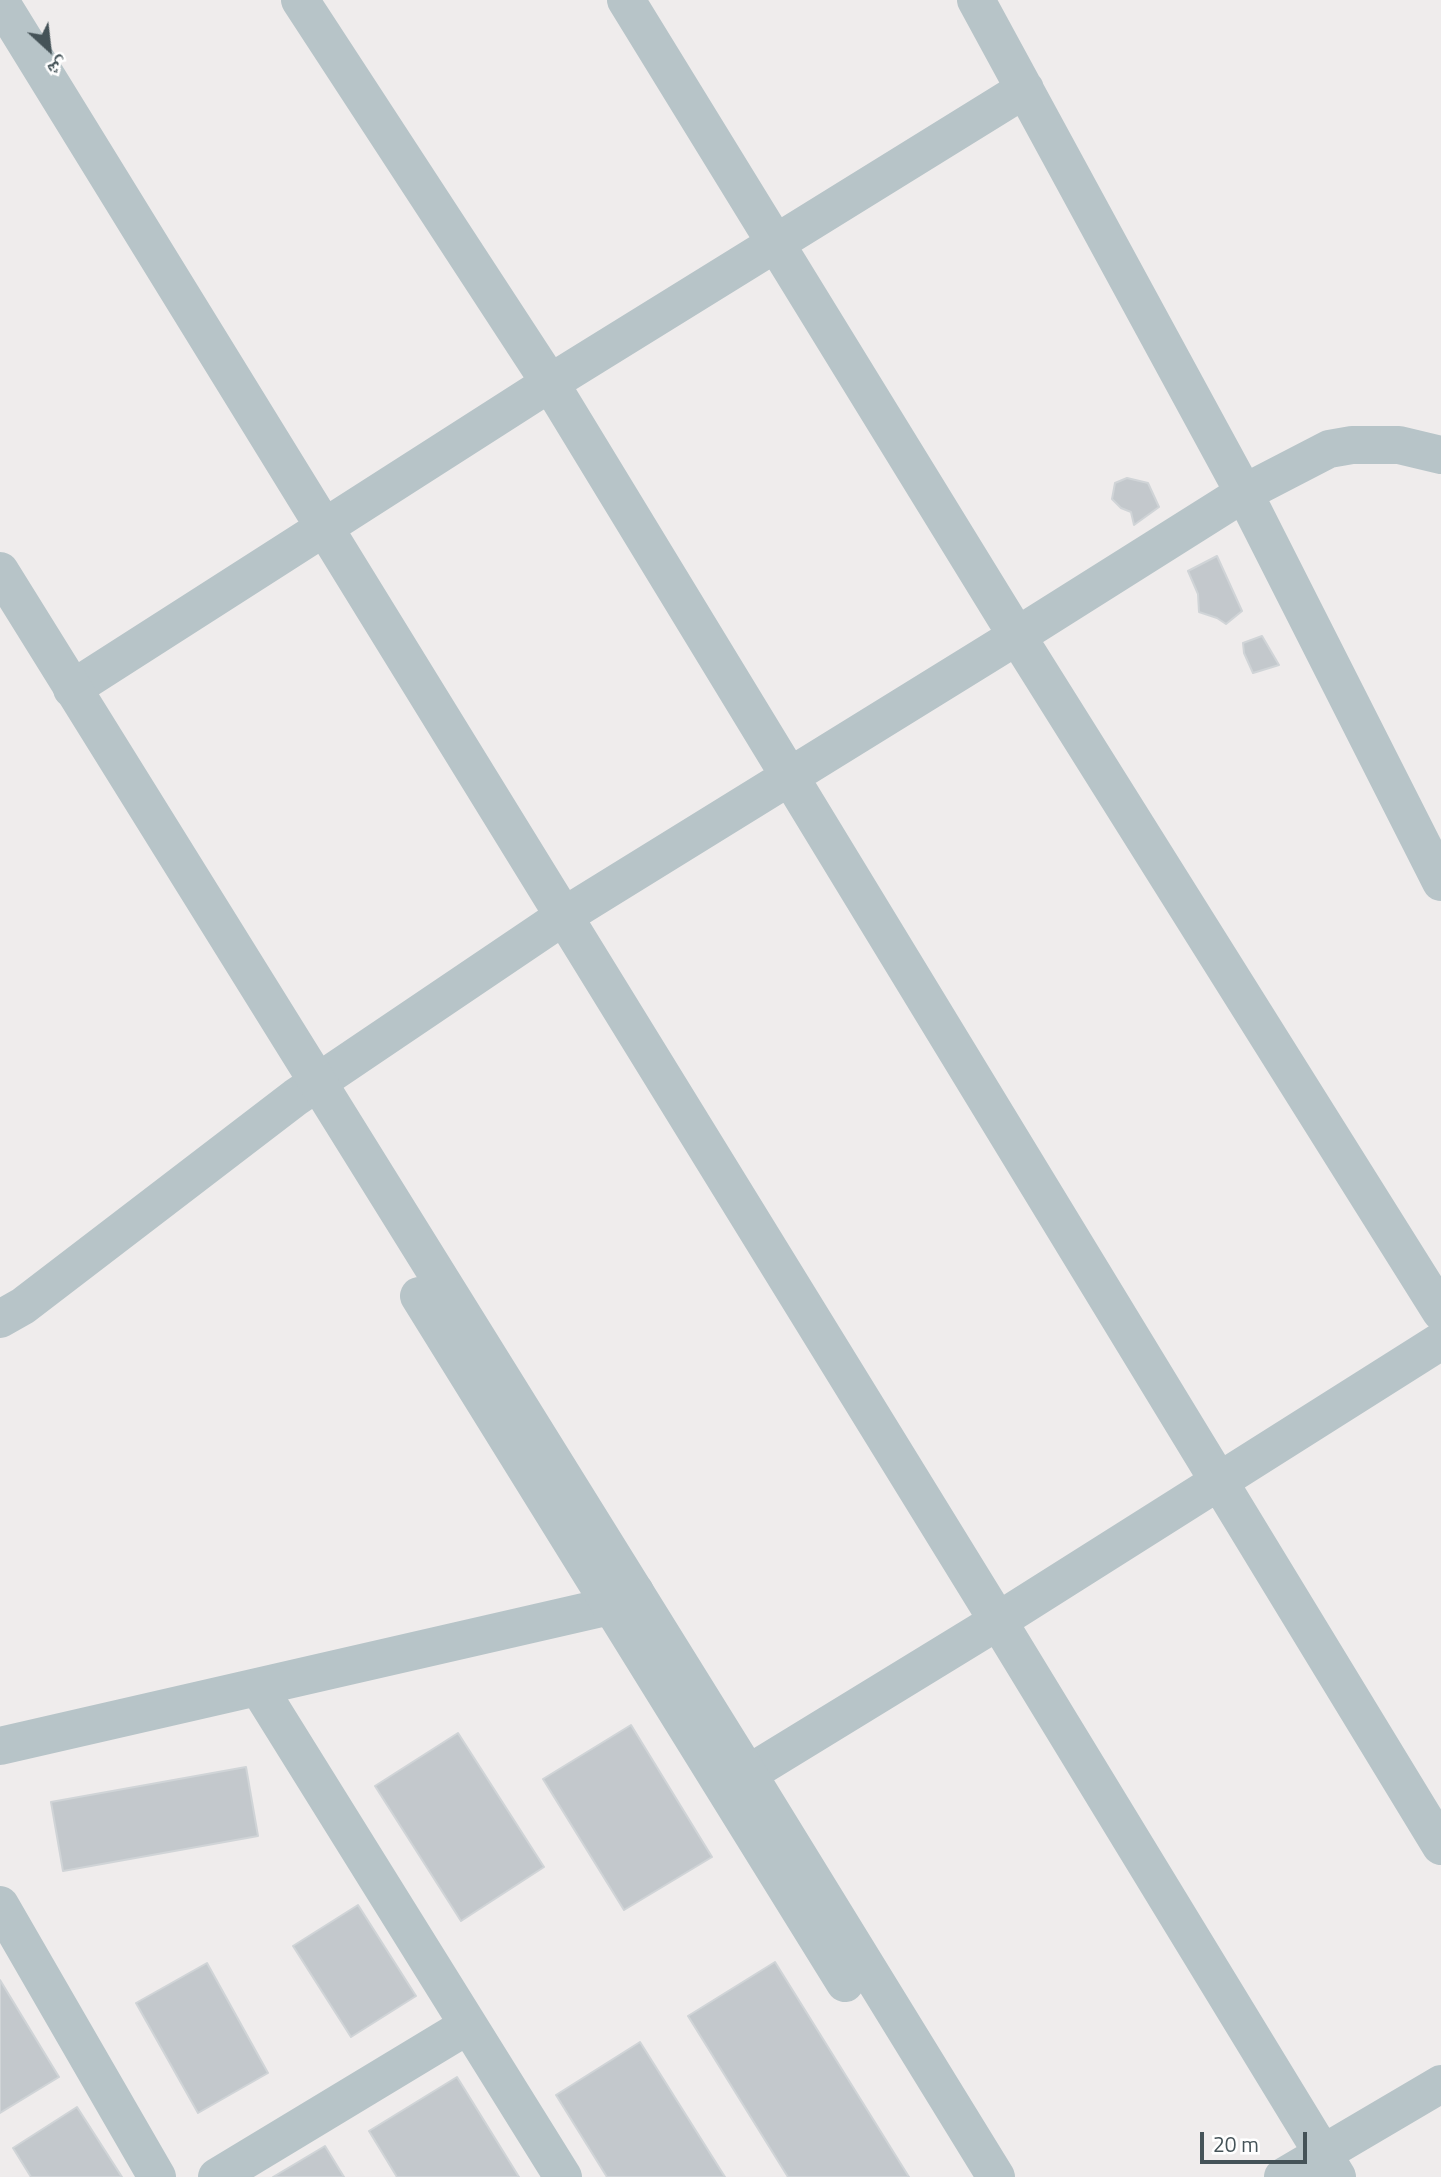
<!DOCTYPE html>
<meta charset="utf-8">
<style>
body{margin:0}
#map{position:relative;width:1441px;height:2177px;overflow:hidden;background:#efecec;font-family:"Titillium Web","Noto Naskh Arabic",sans-serif}
canvas{display:block}
.north{position:absolute;left:14px;top:14px;width:70px;height:70px;-webkit-text-stroke:5px #fff;paint-order:stroke;rotate:153deg;font-size:19px;font-weight:700;line-height:28px;text-align:center;color:#455358}
.north::after{content:'';display:block;margin:auto;width:24px;height:32px;background:#455358;clip-path:polygon(50% 0,100% 100%,50% 72%,0 100%)}
.scale{position:absolute;left:1200px;top:2132px;width:107px;height:32px;box-sizing:border-box;border:4px solid #455358;border-top:0;padding-left:9px;font-size:21px;line-height:24px;white-space:nowrap;color:#455358;-webkit-text-stroke:5px #fff;paint-order:stroke}
</style>
<div id="map">
<canvas width="1441" height="2177"></canvas>
<div class="north">ش</div>
<div class="scale">20 m</div>
</div>
<script>
const ctx = document.querySelector('canvas').getContext('2d');
ctx.lineJoin = 'round';
function fillPath(path, color) { ctx.fillStyle = color; ctx.fill(path, 'evenodd'); }
function stroke(path, color, width, dash) { ctx.strokeStyle = color; ctx.lineWidth = width; ctx.lineCap = dash ? 'butt' : 'round'; ctx.setLineDash(dash || []); ctx.stroke(path); }
const building = new Path2D(`
 M1127 478 1148 483 1159 507 1134 525 1131 512 1121 508 1112 499 1115 483Z
 M1217 556 1242 611 1226 624 1217 618 1199 612 1198 594 1188 571Z
 M1262 636 1279 665 1253 673 1244 653 1243 643Z
 M631 1725 712 1857 624 1910 543 1779Z
 M458 1733 544 1867 461 1921 375 1786Z
 M246 1767 258 1836 63 1871 51 1802Z
 M358 1905 416 1996 351 2037 293 1946Z
 M775 1962 909 2177H788L688 2016Z
 M207 1963 268 2073 198 2113 136 2003Z
 M0 1980 59 2077 0 2113Z
 M640 2042 725 2177H607L556 2095Z
 M457 2077 519 2177H397L369 2131Z
 M77 2107 122 2177H31L13 2148Z
 M325 2146 344 2177H273Z`);
fillPath(building, '#c3c8cc');
stroke(building, '#d0d4d7', 2);
stroke(new Path2D(`
 M300 0 550 383 1441 1846
 M626 0 1017 636 1441 1312
 M976 0 1244 493 1441 882
 M0 1 998 1621 1337 2177
 M72 689 550 383 1025 89
 M0 1319 23 1306 296 1097 564 916 1017 636 1244 493 1329 449 1352 445H1399L1441 455
 M258 1687 563 2177
 M0 1746 610 1606 635 1592
 M748 1774 998 1621 1441 1341
 M0 1905 157 2177
 M217 2177 467 2026
 M1283 2177 1441 2084`), '#b7c4c8', 38);
stroke(new Path2D(`
 M0 571 748 1774 996 2177
 M419 1296 845 1983`), '#b7c4c8', 38);
</script>
